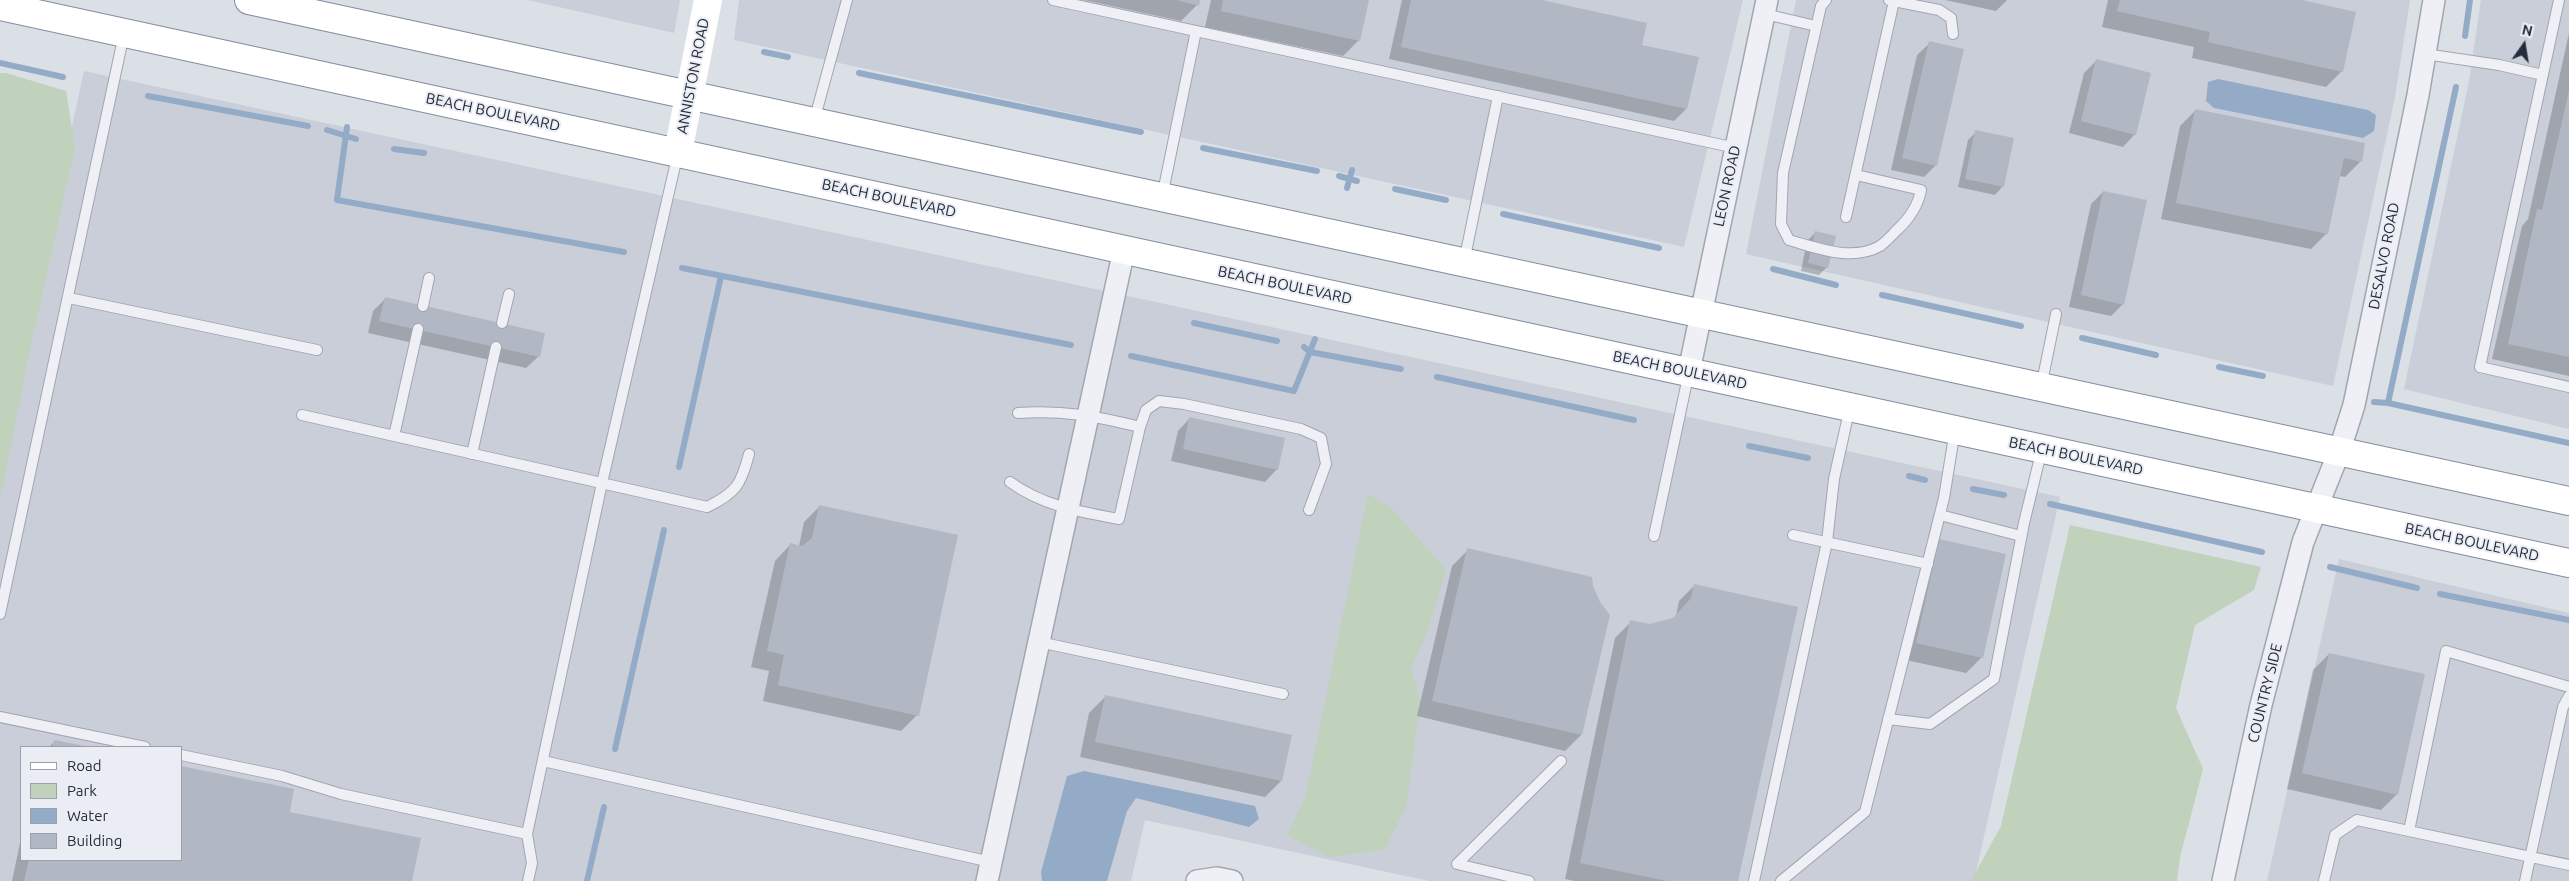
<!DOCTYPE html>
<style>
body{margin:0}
#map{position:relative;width:2569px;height:881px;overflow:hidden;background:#dbdfe6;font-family:Ubuntu,sans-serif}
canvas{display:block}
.legend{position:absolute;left:20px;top:746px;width:162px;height:115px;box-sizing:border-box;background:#eaeef4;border:1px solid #9ba0ab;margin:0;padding:6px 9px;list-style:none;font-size:15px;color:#252c3d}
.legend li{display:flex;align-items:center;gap:10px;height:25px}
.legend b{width:25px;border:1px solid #9ba0ab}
.north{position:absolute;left:2499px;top:20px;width:50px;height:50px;-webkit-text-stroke:4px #eaeef4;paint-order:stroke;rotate:13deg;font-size:14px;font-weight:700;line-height:20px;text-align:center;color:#252c3d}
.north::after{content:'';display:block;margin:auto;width:18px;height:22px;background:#252c3d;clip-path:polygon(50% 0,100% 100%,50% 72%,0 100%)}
</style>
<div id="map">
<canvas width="2569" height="881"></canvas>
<ul class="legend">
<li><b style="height:6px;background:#fff"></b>Road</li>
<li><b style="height:14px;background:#c0d1bc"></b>Park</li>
<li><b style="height:14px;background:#94abc8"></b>Water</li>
<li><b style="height:14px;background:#b2b8c3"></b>Building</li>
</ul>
<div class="north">N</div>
</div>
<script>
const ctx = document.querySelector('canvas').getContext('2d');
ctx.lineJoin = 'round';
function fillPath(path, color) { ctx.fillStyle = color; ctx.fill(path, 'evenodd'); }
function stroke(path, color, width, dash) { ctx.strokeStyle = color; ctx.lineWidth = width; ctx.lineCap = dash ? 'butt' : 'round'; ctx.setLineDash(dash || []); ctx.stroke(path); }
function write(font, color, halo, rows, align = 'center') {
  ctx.font = font + ' Ubuntu,sans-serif'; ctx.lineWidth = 4; ctx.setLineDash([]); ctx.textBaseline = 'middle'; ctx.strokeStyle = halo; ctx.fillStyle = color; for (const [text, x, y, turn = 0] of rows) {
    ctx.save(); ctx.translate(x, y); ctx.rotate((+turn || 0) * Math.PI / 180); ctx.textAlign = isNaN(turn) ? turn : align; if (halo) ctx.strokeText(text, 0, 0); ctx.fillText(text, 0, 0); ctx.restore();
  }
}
fillPath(new Path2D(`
 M528 0H680L674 33Z
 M739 0H1743L1684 247 734 40Z
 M1796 0H2410L2395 97 2333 386 1746 254Z
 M2481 0H2569V429L2404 389 2469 81Z
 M84 71 2060 497 1974 881H1429L1145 820 1131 881H0V457ZM21 747H181V860H21Z
 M2339 559 2569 613V881H2267Z`), '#c9ced8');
fillPath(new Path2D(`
 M0 73H6L66 91 75 147 28 359 0 501Z
 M1368 494 1391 508 1446 570 1427 632 1411 669 1420 700 1407 804 1385 849 1329 857 1287 835 1305 798Z
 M2070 525 2261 567 2254 590 2195 625 2176 708 2203 769 2180 857 2177 881H1971L2001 826Z`), '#c0d1bc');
fillPath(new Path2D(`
 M2218 79 2368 110 2376 115 2374 131 2363 138 2214 108 2206 101 2208 82Z
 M1084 771 1255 806 1259 819 1249 827 1136 798 1127 811 1107 881H1042L1041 872 1067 776Z`), '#94abc8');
fillPath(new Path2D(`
 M1084 0H1198L1197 5 1181 21Z
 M1211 0H1368L1359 40 1343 56 1205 27Z
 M1402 0H1536L1640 46 1686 109 1674 121 1389 59Z
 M1945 0H2007L1996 11Z
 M2108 0H2296L2342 71 2326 87 2192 58 2194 47 2102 27Z
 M2569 33V376L2492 359 2522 226 2528 219Z
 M1930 43 1936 165 1924 177 1891 170 1917 55Z
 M2096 61 2135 134 2123 147 2069 133 2084 73Z
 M2196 110 2361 161 2345 177 2339 176 2327 233 2311 249 2161 219 2180 126Z
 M1976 132 2003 186 1995 195 1958 187 1968 140Z
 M2103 192 2123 304 2111 316 2069 307 2091 204Z
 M1815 233 1827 267 1819 275 1801 271 1807 241Z
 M385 299 539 356 526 368 368 333 373 311Z
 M1190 418 1277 469 1265 482 1171 461 1178 431Z
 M820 506 917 715 901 731 763 701 769 671 751 667 775 561 790 545 799 546 804 522Z
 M1940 540 1982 657 1966 673 1901 659 1924 556Z
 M1468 550 1592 587 1599 602 1581 735 1565 751 1417 716 1452 566Z
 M1695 585 1736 881H1575L1565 879 1615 638 1631 622 1650 625 1672 619 1676 616 1679 601Z
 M2329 654 2397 794 2381 810 2287 789 2313 670Z
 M1105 697 1281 781 1265 797 1080 757 1089 713Z
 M54 742 82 747H49Z
 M288 813 410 881H12L21 838V860H181Z`), '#0003');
stroke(new Path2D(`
 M2465 36 2470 0
 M764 52 788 57
 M0 63 63 77
 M859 73 1141 132
 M148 96 308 126
 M347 127 337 200 624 252
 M327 130 356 139
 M1203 148 1317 171
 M394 149 424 153
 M1339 176 1357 181
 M1347 188 1352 170
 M1395 189 1446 200
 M1503 214 1659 248
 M682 268 1071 345
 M1773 269 1836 285
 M1882 295 2021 326
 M1194 323 1277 341
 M2082 338 2156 355
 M1304 347 1310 352 1401 369
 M1131 356 1294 391 1315 339
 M2219 367 2263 376
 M1437 377 1634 420
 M2374 402 2388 403 2569 443
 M2388 403 2456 87
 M1749 446 1808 458
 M679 467 721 276
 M1909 476 1925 480
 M1973 489 2004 495
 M2050 504 2262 552
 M2330 567 2417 588
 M2440 594 2569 620
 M615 749 664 530
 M587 881 604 807`), '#94abc8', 6);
fillPath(new Path2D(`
 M1177 0H1200L1199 6Z
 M1223 0H1369L1360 41 1221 11Z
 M1411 0H1542L1647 23 1642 45 1699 57 1687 109 1401 47Z
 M2120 0H2302L2356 12 2343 72 2208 42 2210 32 2117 11Z
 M1929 41 1964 49 1937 166 1902 158Z
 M2096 59 2151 73 2136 135 2081 121Z
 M2569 91V357L2508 344 2537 209 2542 210Z
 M2195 109 2365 143 2362 162 2344 158 2328 234 2176 203Z
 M1975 130 2014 138 2004 187 1965 179Z
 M2103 191 2147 200 2124 305 2081 295Z
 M1815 231 1836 236 1828 268 1808 263Z
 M385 297 545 333 540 357 379 321Z
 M1189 417 1285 438 1278 470 1183 449Z
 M819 505 958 535 919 716 778 685 784 655 767 651 790 543 802 546 812 538Z
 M1939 539 2006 554 1983 658 1916 643Z
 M1467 548 1592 577 1593 586 1600 602 1610 615 1582 735 1432 701Z
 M1694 584 1798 607 1738 881H1667L1580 863 1630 620 1650 624 1673 618 1691 598Z
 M2329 653 2425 674 2398 795 2302 773Z
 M1105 695 1292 735 1282 781 1095 742Z
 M54 740 85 746 84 747H52Z
 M181 766 294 789 290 812 421 838 412 881H24L29 860H181Z`), '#b2b8c3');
const lane = new Path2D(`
 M1053 0 1736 148
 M1826 0 1821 6 1783 173 1781 224 1789 240C1817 248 1852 262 1880 246 1886 242 1892 235 1897 230 1909 219 1918 206 1921 190L1856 175
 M1889 0 1939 10 1951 18 1953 34
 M2559 0 2480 367 2569 387
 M1765 14 1816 26
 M2425 54 2499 65 2543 75
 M814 121 847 0
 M1162 197 1196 31
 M1846 217 1894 1
 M1464 262 1498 96
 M69 298 317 350
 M423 306 429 278
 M502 323 509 294
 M2041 387 2056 314
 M302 415 707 507C736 493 741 485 749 454
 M1140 427 1146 410 1159 401 1184 404 1301 429 1321 438 1326 464 1309 510
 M394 436 418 329
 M472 454 496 347
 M1010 482C1043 506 1080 512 1119 519L1140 427C1095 416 1064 410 1018 413
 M1940 515 2021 536
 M1793 535 1928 564
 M1654 536 1689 372
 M0 614 124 34
 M1039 642 1283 694
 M0 717 145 747
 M1888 719 1930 724 1994 679 2024 523 2042 449
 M181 755 282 776 341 794 527 834 602 483 678 153
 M543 761 991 862
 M2409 831 2446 651 2569 687
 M527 834 532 863 528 881
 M1529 881 1457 864 1561 761
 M1754 881 1827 542 1834 479 1850 407
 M1781 881 1865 812 1944 498 1955 430
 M2324 881 2335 835 2357 820 2569 865
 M2525 881 2563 707 2569 696`);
const street = new Path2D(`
 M1689 371 1767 0
 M987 881 1124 250
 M1197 881 1217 878 1232 881
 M2223 881 2261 705 2303 542 2339 452 2354 405 2418 95 2434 0`);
const highway = new Path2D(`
 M249 0 2569 501
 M0 6 2569 563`);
stroke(lane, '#a1a6b0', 12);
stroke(street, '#a1a6b0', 24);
stroke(highway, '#828b9d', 30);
stroke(lane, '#eef0f5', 10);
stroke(street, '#eef0f5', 21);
stroke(new Path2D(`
 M678 152 708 0`), '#fff', 28);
stroke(highway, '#fff', 28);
write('15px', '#252c3d', '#eaeef4', [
 ["ANNISTON ROAD",693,76,-79],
 ["BEACH BOULEVARD",493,112,12],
 ["LEON ROAD",1727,186,-78],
 ["BEACH BOULEVARD",889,198,12],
 ["DESALVO ROAD",2384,256,-79],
 ["BEACH BOULEVARD",1285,285,12],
 ["BEACH BOULEVARD",1680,370,12],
 ["BEACH BOULEVARD",2076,456,12],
 ["BEACH BOULEVARD",2472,542,12],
 ["COUNTRY SIDE",2265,693,-76]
]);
</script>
